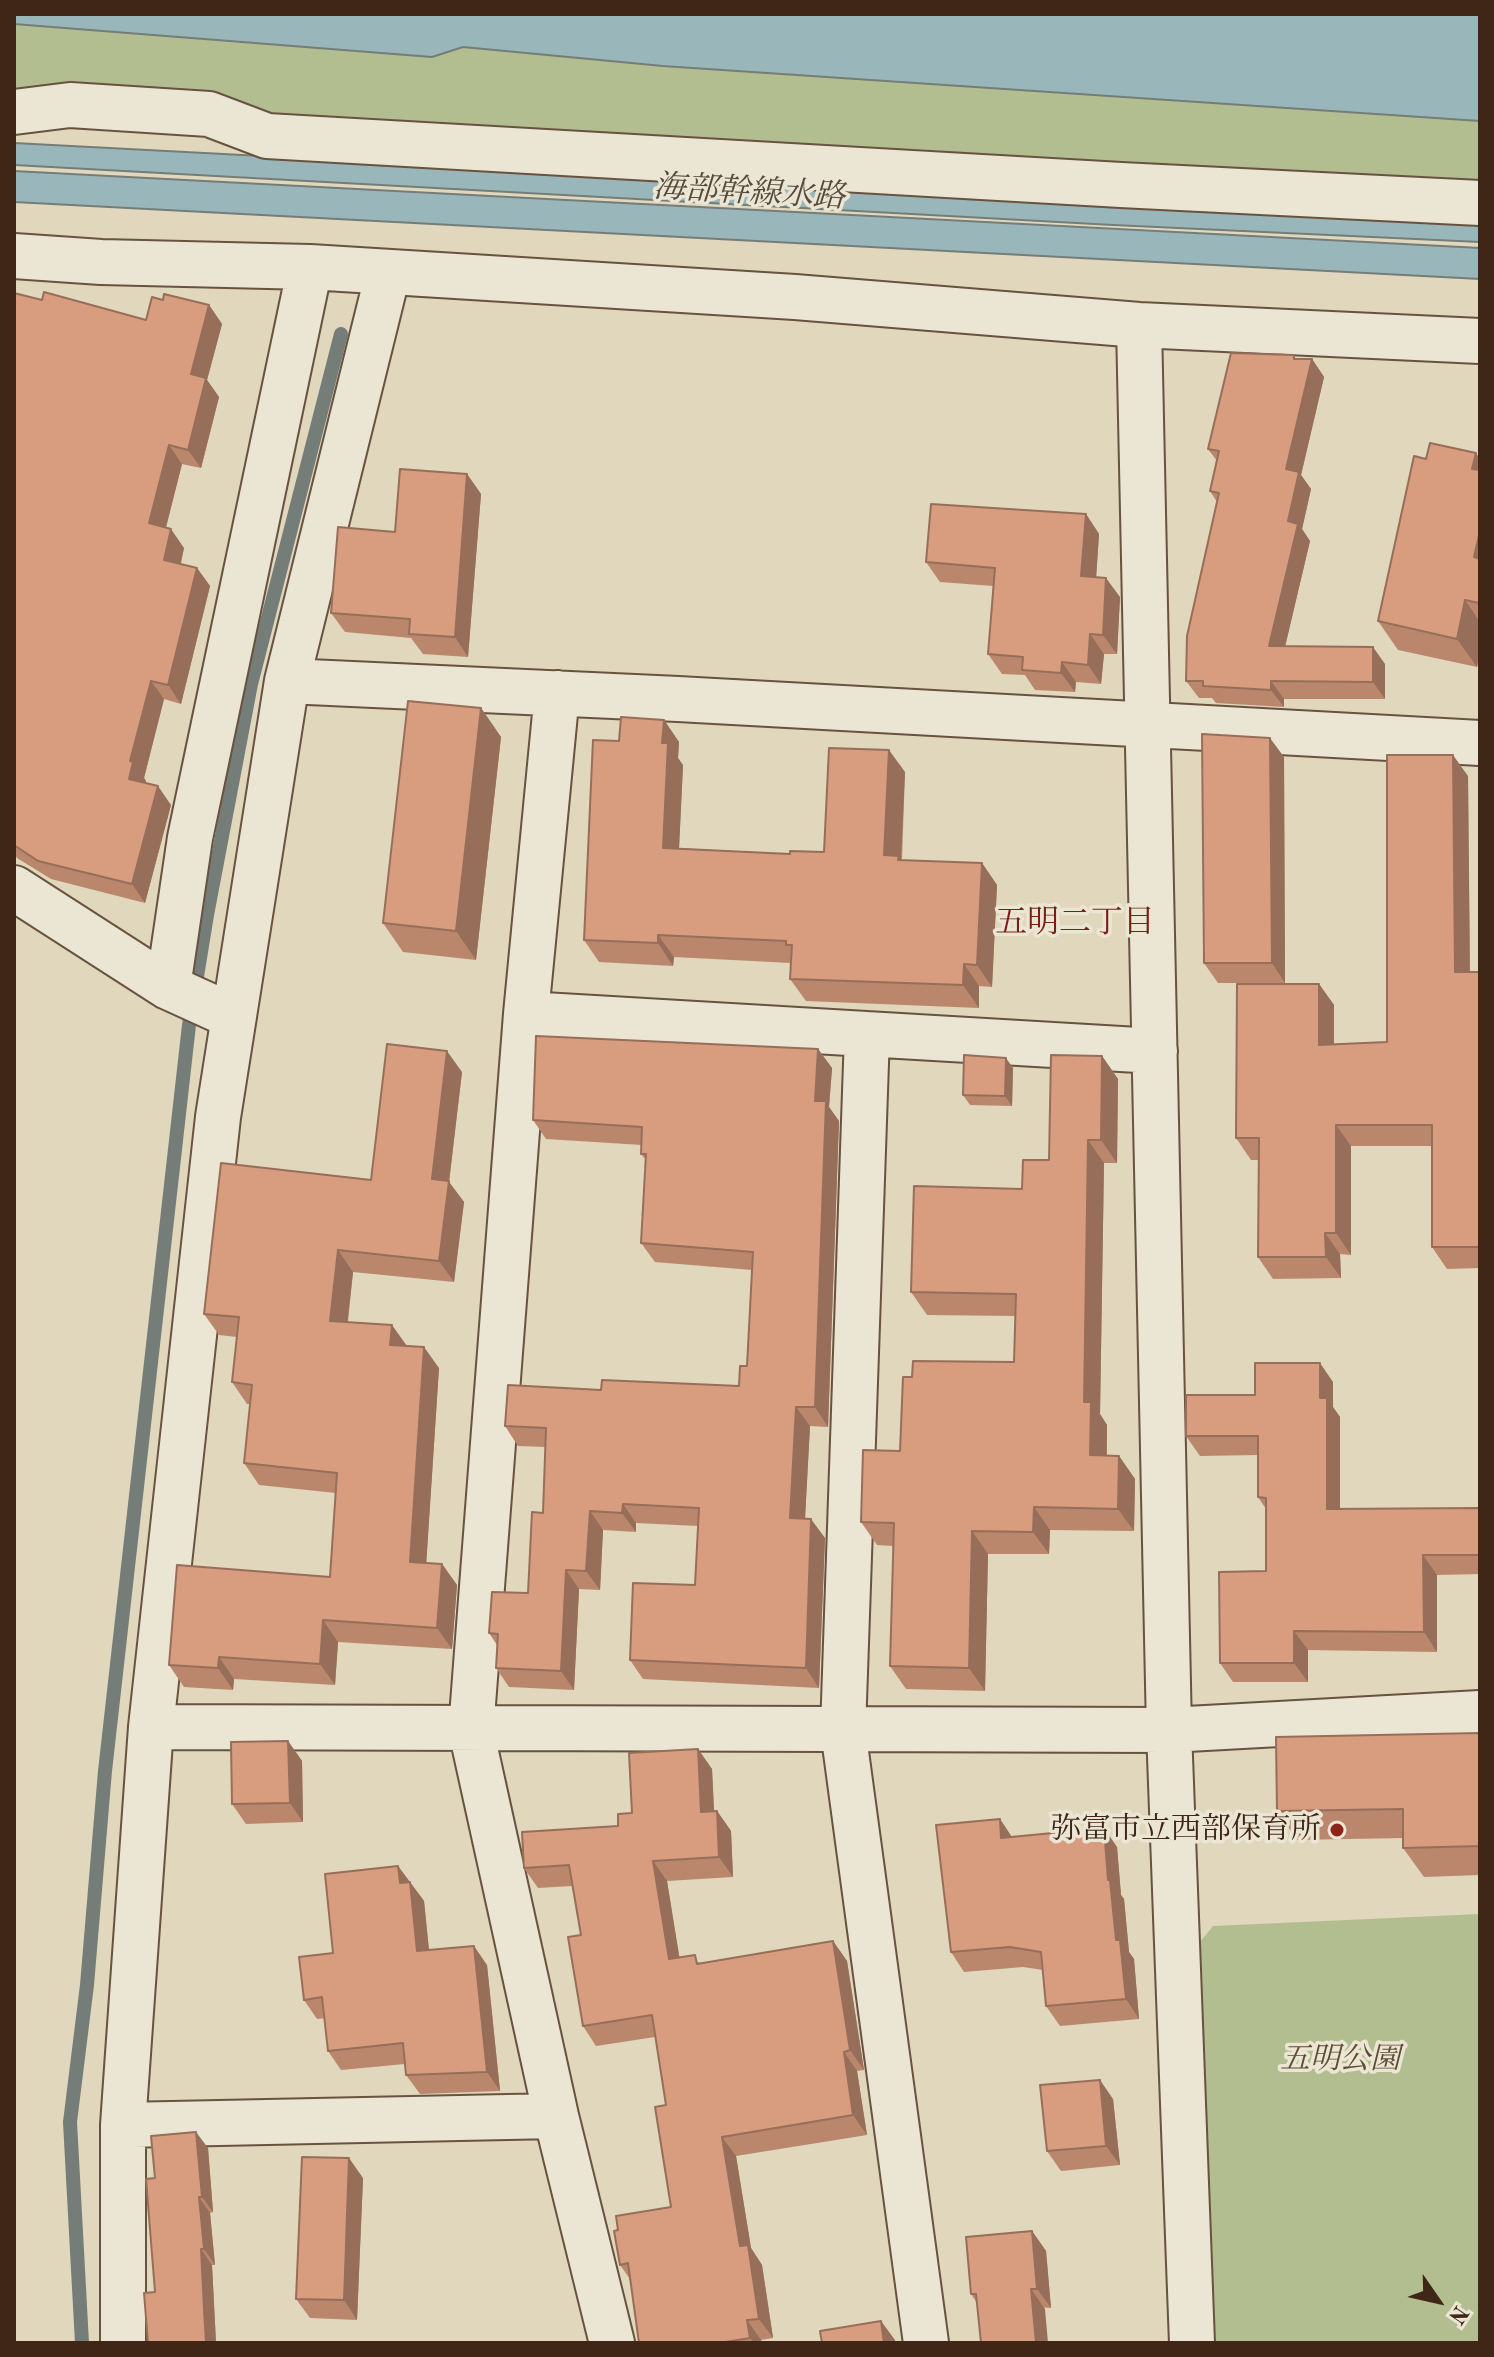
<!DOCTYPE html>
<meta charset="utf-8">
<style>
body{margin:0}
#map{position:relative;width:1494px;height:2357px;overflow:hidden;background:#e0d7bc;font-family:"Old Standard TT",serif}
canvas{display:block}
.frame{position:absolute;inset:0;border:16px solid #402616;pointer-events:none}
.north{position:absolute;left:1398px;top:2261px;width:80px;height:80px;-webkit-text-stroke:6px #ebe5d3;paint-order:stroke;rotate:124deg;font-size:22px;font-weight:700;line-height:32px;text-align:center;color:#402616}
.north::after{content:'';display:block;margin:auto;width:28px;height:36px;background:#402616;clip-path:polygon(50% 0,100% 100%,50% 72%,0 100%)}
</style>
<div id="map">
<canvas width="1494" height="2357"></canvas>
<div class="frame"></div>
<div class="north">N</div>
</div>
<script>
const ctx = document.querySelector('canvas').getContext('2d');
ctx.lineJoin = 'round';
function fillPath(path, color) { ctx.fillStyle = color; ctx.fill(path, 'evenodd'); }
function stroke(path, color, width, dash) { ctx.strokeStyle = color; ctx.lineWidth = width; ctx.lineCap = dash ? 'butt' : 'round'; ctx.setLineDash(dash || []); ctx.stroke(path); }
function write(font, color, halo, rows, align = 'center') {
  ctx.font = font + ' "Old Standard TT","Noto Serif JP",serif'; ctx.lineWidth = 7; ctx.setLineDash([]); ctx.textBaseline = 'middle'; ctx.strokeStyle = halo; ctx.fillStyle = color; for (const [text, x, y, turn = 0] of rows) {
    ctx.save(); ctx.translate(x, y); ctx.rotate((+turn || 0) * Math.PI / 180); ctx.textAlign = isNaN(turn) ? turn : align; if (halo) ctx.strokeText(text, 0, 0); ctx.fillText(text, 0, 0); ctx.restore();
  }
}
fillPath(new Path2D(`
 M14 24 432 57 463 47 663 66 1480 121V187L14 101Z
 M1480 1914V2343H1212L1195 1948 1213 1926Z`), '#b3be90');
const water = new Path2D(`
 M14 14H1480V121L663 66 463 47 432 57 14 24Z
 M14 143 1480 220V242L1113 225 14 165Z
 M14 171 1480 248V279L14 202Z`);
fillPath(water, '#99b7bb');
stroke(water, '#757d79', 2);
stroke(new Path2D(`
 M82 2343 70 2122 87 1985 105 1771 189 1025 207 915 251 684 341 334`), '#757d79', 14);
const minor = new Path2D(`
 M14 112 70 105 209 114 267 136 1121 185 1480 203
 M14 256 101 262 310 267 795 297 1139 325 1480 341
 M1139 325 1169 1730 1192 2343
 M287 681 678 699 1480 743
 M557 693 526 1014 471 1730 556 2116 612 2343
 M14 888 168 987 234 1017
 M168 987 190 838 310 267
 M526 1014 1155 1051
 M867 1034 843 1730 926 2343
 M151 1727 1169 1730 1480 1713
 M123 2125 556 2116
 M123 2343V2125L151 1727 218 1117 287 681 388 273`);
stroke(minor, '#685240', 48);
stroke(minor, '#ebe5d3', 44);
fillPath(new Path2D(`
 M14 293 42 300 146 320 163 300 209 305 222 324 207 380 219 397 201 468 182 464 166 528 184 548 181 564 197 568 210 586 181 704 164 699 144 778 146 781V783L171 805 145 903 51 879 17 858 14 853Z
 M1296 359H1312L1324 377 1301 475 1311 489 1302 529 1310 541 1285 646 1385 664V699H1284V707L1216 703 1212 698H1199L1186 681 1217 502 1210 491 1217 461 1208 449Z
 M1426 459H1480V652L1477 667 1398 650 1378 621Z
 M467 474 481 494 468 657 423 654 411 638 345 632 331 613 395 532Z
 M1086 514 1099 534 1096 577 1120 597 1117 654H1104L1101 684 1076 682 1075 692 1035 690 1025 675 1002 674 988 654 993 586 940 582 926 562Z
 M481 708 501 737 476 960 403 952 383 923Z
 M664 720 679 742 678 758 683 765 679 848 790 854 824 852 905 772 902 860 982 863 997 885 992 987 979 986V1008L806 1001 790 979 791 963 674 957 673 966 599 962 584 940 619 741Z
 M1284 757 1285 983H1218L1204 963Z
 M1468 776 1470 972H1480V1268L1447 1269 1432 1247V1146H1351V1255L1340 1254 1341 1278 1273 1279 1258 1257 1259 1160H1251L1236 1138 1319 984 1334 1005V1044L1387 1042Z
 M818 1049 832 1068 829 1107 839 1121 828 1427 810 1426 805 1519 825 1538 819 1688 643 1679 630 1660 695 1585 698 1526 636 1523V1532L603 1530 600 1590 579 1589 574 1690 509 1687 496 1668 497 1645 489 1633 528 1593 543 1513 545 1447 518 1446 505 1426 601 1390 739 1386 747 1366 752 1270 655 1262 641 1243 646 1160 641 1154 642 1145 546 1139 533 1120Z
 M1102 1056 1118 1079 1117 1163H1104L1100 1414 1107 1425V1455L1119 1456 1135 1479 1134 1531 1050 1530 1049 1554H988L985 1691 906 1689 890 1666 893 1546 877 1545 861 1522 900 1451 912 1377 1014 1362 1015 1316 927 1315 911 1292 1022 1189 1049 1160Z
 M1013 1068 1012 1106 970 1105 963 1095Z
 M462 1072 449 1182 464 1202 454 1282 353 1272 348 1322 406 1346 439 1368 426 1563 442 1564 457 1585 452 1649 338 1642 335 1685 234 1679 233 1690 184 1687 169 1665 330 1577 336 1493 259 1485 244 1463 250 1404H247L232 1382 237 1337 219 1335 204 1314 371 1180Z
 M1333 1382V1407L1340 1417V1509H1480V1574L1437 1575V1652L1308 1650V1682H1233L1220 1663 1266 1571V1509L1258 1497V1455L1200 1456 1186 1436 1255 1395Z
 M1480 1733V1875L1424 1877 1403 1848V1838L1297 1840 1277 1811Z
 M288 1741 302 1761 303 1822 246 1824 232 1804Z
 M698 1749 712 1769 714 1811H717L731 1831 733 1877 667 1881 679 1957 701 1963 833 1941 847 1961 864 2070 857 2071 867 2135 736 2156 751 2248 762 2265 773 2338 761 2340 762 2343H639L630 2279 620 2265 618 2230 671 2207 666 2105 655 2037 596 2046 583 2026 581 1935 572 1886 538 1888 524 1868 618 1826Z
 M1000 1819 1012 1837 1117 1847 1121 1895 1124 1899 1129 1952 1134 1959 1139 2019 1060 2026 1046 2006 1043 1970 1023 1967 964 1972 951 1952Z
 M398 1866 424 1901 429 1950 487 1965 500 2091 420 2094 406 2075 405 2064 341 2070 328 2051 325 2018 317 2019 304 2000 333 1953Z
 M1113 2099 1120 2165 1061 2171 1047 2151Z
 M208 2148 213 2212 210 2213 215 2265H212L216 2343H148L155 2292V2178Z
 M363 2178 357 2320 310 2318 296 2299Z
 M1032 2231 1046 2251 1051 2308 977 2303 971 2294Z`), '#ba876d');
fillPath(new Path2D(`
 M209 305 222 324 207 380 219 397 201 468 188 450 191 374Z
 M1312 359 1324 377 1301 475 1311 489 1302 529 1310 541 1281 664 1269 646 1288 521 1286 469Z
 M169 445 182 464 162 542 149 523Z
 M1476 453 1480 459V480L1472 469Z
 M467 474 481 494 468 657 455 637Z
 M1086 514 1099 534 1095 595 1081 576Z
 M171 529 184 548 177 578 164 560Z
 M1480 531V566L1474 557Z
 M197 568 210 586 181 704 168 685Z
 M1106 578 1120 597 1117 654 1103 635Z
 M1465 600 1480 622V652L1477 667 1457 639Z
 M1090 634 1104 654 1101 684 1088 665Z
 M1373 647 1385 664V699L1373 682Z
 M1062 662 1076 682 1075 692 1061 673Z
 M151 681 164 699 144 778 146 781 142 798 129 779 130 761Z
 M1271 681 1284 699V707L1271 690Z
 M481 708 501 737 476 960 456 931Z
 M664 720 679 742 678 758 683 765 678 870 663 848 662 743Z
 M1270 738 1284 757 1285 983 1272 963Z
 M889 750 905 772 901 859 914 878 884 855Z
 M1453 755 1468 776 1470 993 1455 972Z
 M158 786 171 805 145 903 132 884Z
 M982 863 997 885 992 987 977 965Z
 M658 935 674 957 673 966 658 943Z
 M964 964 979 986V1008L963 985Z
 M1319 984 1334 1005V1066L1319 1045Z
 M818 1049 832 1068 829 1107 839 1121 828 1427 815 1407V1101Z
 M447 1051 462 1072 449 1182 464 1202 454 1282 439 1261 432 1179Z
 M1102 1056 1118 1079 1117 1163 1101 1140Z
 M1006 1058 1013 1068 1012 1106 1005 1096Z
 M1336 1125 1351 1146V1255L1336 1233Z
 M1088 1140 1104 1163 1100 1414 1107 1425 1106 1478 1090 1455 1084 1402Z
 M1325 1233 1340 1254 1341 1278 1326 1257Z
 M338 1250 353 1272 345 1343 330 1321Z
 M392 1325 407 1346 390 1345Z
 M424 1347 439 1368 425 1583 410 1562Z
 M1320 1363 1333 1382V1407L1340 1417V1528L1327 1509 1320 1398Z
 M796 1407 810 1426 804 1537 790 1518Z
 M1119 1456 1135 1479 1134 1531 1118 1509Z
 M623 1504 636 1523V1532L622 1513Z
 M1034 1507 1050 1530 1049 1554 1033 1532Z
 M590 1511 603 1530 600 1590 586 1571Z
 M811 1519 825 1538 819 1688 806 1668Z
 M972 1531 988 1554 985 1691 969 1668Z
 M1423 1555 1437 1575V1652L1424 1632Z
 M442 1564 457 1585 452 1649 437 1628Z
 M566 1570 579 1589 574 1690 561 1671Z
 M323 1620 338 1642 335 1685 320 1664Z
 M1294 1631 1308 1650V1682L1294 1663Z
 M219 1657 234 1679 233 1690 218 1668Z
 M288 1741 302 1761 303 1822 290 1803Z
 M698 1749 712 1769 715 1832 701 1812Z
 M717 1811 731 1831 733 1877 719 1857Z
 M1000 1819 1013 1839 1001 1838Z
 M1104 1828 1117 1847 1121 1895 1124 1899 1129 1952 1134 1959 1139 2019 1126 1999 1116 1940 1108 1880Z
 M653 1861 667 1881 683 1979 669 1959Z
 M398 1866 424 1901 431 1970 417 1951 400 1883Z
 M833 1941 847 1961 864 2070 850 2050Z
 M474 1946 487 1965 500 2091 487 2072Z
 M844 2052 857 2071 867 2135 853 2115Z
 M1100 2080 1113 2099 1120 2165 1106 2146Z
 M196 2132 208 2148 213 2212 202 2197Z
 M722 2137 736 2156 751 2248 762 2265 773 2338 759 2319 740 2246Z
 M349 2158 363 2178 357 2320 344 2300Z
 M199 2197 210 2213 215 2265 204 2249Z
 M1032 2231 1046 2251 1051 2308 1037 2289Z
 M201 2249 212 2265 216 2343H206L204 2310Z
 M1031 2289 1045 2309 1048 2343H1036Z
 M747 2320 761 2340 762 2343H754L750 2338Z
 M881 2321 895 2340V2343H884Z`), '#976e59');
const building = new Path2D(`
 M44 292 146 320 152 297 163 300 164 294 209 305 191 374 206 378 188 450 169 445 149 523 171 529 164 560 197 568 168 685 151 681 130 761 133 762 129 779 158 786 132 884 38 861 14 845V293L42 300Z
 M1231 353 1294 355V359H1312L1286 469 1299 472 1288 521 1298 524 1269 646 1373 647V682L1271 681V690L1203 686V681H1186L1187 636 1219 493 1210 491 1219 451 1208 449Z
 M1430 443 1476 453 1472 469 1480 470V531L1474 557 1480 559V601L1479 603 1465 600 1457 639 1378 621 1414 456 1426 459Z
 M400 469 467 474 455 637 409 634 410 619 331 613 338 527 395 532Z
 M931 504 1086 514 1081 576 1106 578 1103 635 1090 634 1088 665 1062 662 1061 673 1022 670 1023 657 988 654 995 568 926 562Z
 M408 701 481 708 456 931 383 923Z
 M621 717 664 720 662 743H668L663 848 790 854V851L824 852 829 748 889 750 884 855 899 856 898 860 982 863 977 965 964 964 963 985 790 979 792 945H786V941L658 935V943L584 940 593 740 619 741Z
 M1202 734 1270 738 1272 963H1204Z
 M1387 755H1453L1455 972H1480V1247H1432V1125H1336V1233H1325L1326 1257H1258L1259 1138H1236L1237 984H1319V1045L1387 1042Z
 M536 1036 818 1049 815 1101H826L815 1407H796L790 1518 811 1519 806 1668 630 1660 633 1583 695 1585 699 1508 623 1504 622 1513 590 1511 586 1571 566 1570 561 1671 496 1668 498 1634 489 1633 492 1592 528 1593 532 1512 543 1513 546 1428 505 1426 508 1385 601 1390 602 1380 739 1386 740 1366H747L753 1252 641 1243 646 1154H641L642 1127 533 1120Z
 M387 1044 447 1051 432 1179 449 1181 439 1261 338 1250 330 1321 392 1325 390 1345 424 1347 410 1562 442 1564 437 1628 323 1620 320 1664 219 1657 218 1668 169 1665 177 1565 330 1577 337 1473 244 1463 252 1385 232 1382 239 1317 204 1314 221 1163 371 1180Z
 M964 1055 1006 1058 1005 1096 963 1095Z
 M1051 1055 1102 1056 1101 1140H1088L1084 1402H1091L1090 1455 1119 1456 1118 1509 1034 1507 1033 1532 972 1531 969 1668 890 1666 894 1523 861 1522 863 1450 900 1451 903 1377H912L913 1361 1014 1362 1016 1294 911 1292 914 1186 1022 1189 1023 1160H1049Z
 M1255 1363H1320V1398H1327V1509L1479 1508 1480 1555H1423L1424 1632 1294 1631V1663H1220L1219 1572 1266 1571V1498L1258 1497V1436H1186V1395H1255Z
 M1480 1733V1846L1403 1848V1809L1277 1811 1276 1737Z
 M288 1741 290 1803 232 1804 231 1742Z
 M698 1749 701 1812 717 1811 719 1857 653 1861 669 1959 695 1955 697 1964 833 1941 850 2050 844 2052 853 2115 722 2137 740 2246 748 2245 759 2319 747 2320 750 2338 719 2343H639L628 2263 620 2265 614 2231 618 2230 616 2216 671 2207 655 2107 666 2105 652 2015 583 2026 568 1937 581 1935 569 1865 524 1868 522 1832 618 1826V1814L632 1813 629 1753Z
 M1000 1819 1001 1838 1104 1828 1108 1880H1110L1116 1940H1120L1126 1999 1046 2006 1041 1952 1010 1947 951 1952 936 1825Z
 M398 1866 400 1883 410 1882 417 1951 474 1946 487 2072 406 2075 403 2043 328 2051 322 1997 304 2000 299 1957 333 1953 325 1874Z
 M1100 2080 1106 2146 1047 2151 1040 2085Z
 M196 2132 202 2197H199L204 2249H201L204 2310 206 2343H148L144 2293 155 2292 146 2179 155 2178 151 2136Z
 M302 2157 349 2158 344 2300 296 2299Z
 M1032 2231 1037 2289H1031L1036 2343H981L976 2294H971L966 2237Z
 M881 2321 884 2343H822L820 2331Z`);
fillPath(building, '#d89d7f');
stroke(building, '#976e59', 2);
for (const [x, y, r, color] of [
 [1337,1830,8,"#8f2418"]
]) { const dot = new Path2D(); dot.arc(x, y, r, 0, 2 * Math.PI); ctx.fillStyle = color; ctx.fill(dot); stroke(dot, '#ebe5d3', 3); }
write('30px', '#402616', '#ebe5d3', [
 ["弥富市立西部保育所",1321,1830]
], 'right');
write('italic 30px', '#5d4c34', '#ebe5d3', [
 ["五明公園",1340,2060]
]);
write('italic 32px', '#564a3f', '#ebe5d3', [
 ["海部幹線水路",749,193,3]
]);
write('32px', '#7a1f14', '#ebe5d3', [
 ["五明二丁目",1075,924]
]);
</script>
